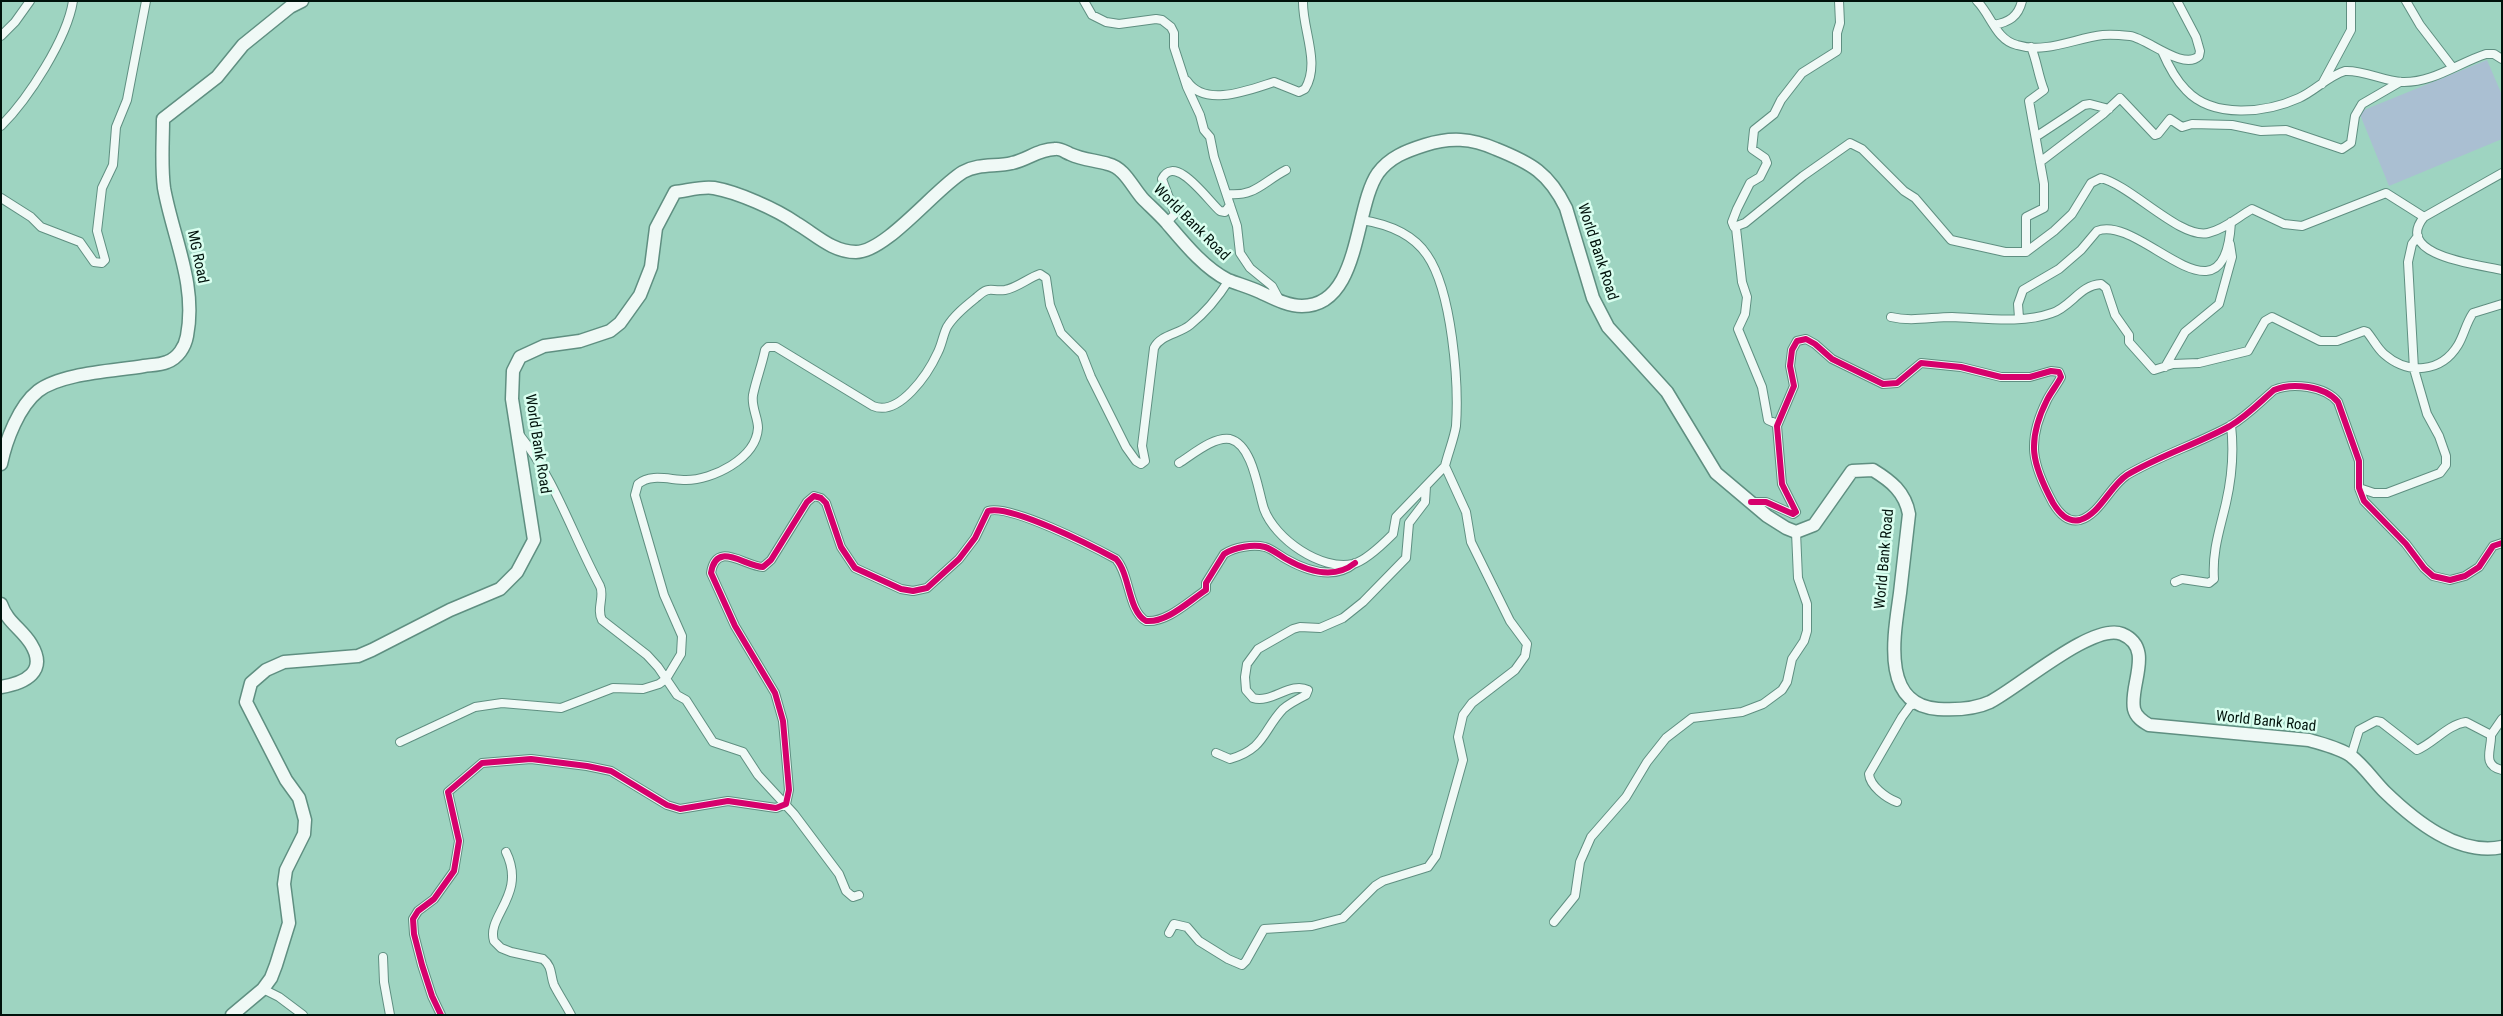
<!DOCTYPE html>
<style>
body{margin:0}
#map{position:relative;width:2503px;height:1016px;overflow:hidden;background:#9ed4c1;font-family:"Roboto Condensed",sans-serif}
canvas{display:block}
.frame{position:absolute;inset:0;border:2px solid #00120b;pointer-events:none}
</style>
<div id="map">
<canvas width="2503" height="1016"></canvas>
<div class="frame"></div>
</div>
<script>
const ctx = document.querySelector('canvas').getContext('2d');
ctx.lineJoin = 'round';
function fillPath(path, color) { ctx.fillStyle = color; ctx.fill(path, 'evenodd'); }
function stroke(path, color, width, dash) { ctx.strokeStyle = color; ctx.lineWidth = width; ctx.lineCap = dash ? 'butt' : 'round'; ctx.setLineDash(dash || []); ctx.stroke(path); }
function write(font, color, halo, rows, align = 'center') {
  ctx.font = font + ' "Roboto Condensed",sans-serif'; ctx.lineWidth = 5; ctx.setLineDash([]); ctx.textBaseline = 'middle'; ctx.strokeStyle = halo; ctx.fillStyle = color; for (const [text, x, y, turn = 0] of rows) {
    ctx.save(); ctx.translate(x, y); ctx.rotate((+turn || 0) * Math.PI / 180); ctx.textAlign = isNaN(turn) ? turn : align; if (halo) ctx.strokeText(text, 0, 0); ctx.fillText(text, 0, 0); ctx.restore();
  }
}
fillPath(new Path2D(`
 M2487 60 2502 95V139L2389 186 2359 112Z`), '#aabfd2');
const minor = new Path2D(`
 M1084 1 1092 15 1106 22 1119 24 1156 19 1162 20 1171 27 1174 33V47L1187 87 1200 115 1204 130 1210 137 1214 157 1237 226 1240 253 1250 268 1272 286 1280 301
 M1839 1 1840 23 1837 33V51L1802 73 1781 100 1774 114 1754 130 1752 149 1765 158 1767 163 1760 177 1750 183 1737 209 1732 222 1734 227 1745 223 1803 176 1850 143 1862 149 1904 191 1915 198 1951 240 2005 252H2026L2054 231 2072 214 2091 183 2101 178C2132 186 2180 239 2208 233 2225 229 2238 217 2252 209L2284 224 2302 226 2386 193 2424 217
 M1977 1C1991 15 1996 40 2017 45 2046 54 2075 38 2103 35 2112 34 2121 35 2130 36 2147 38 2183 71 2199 56L2200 51 2196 37 2177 1
 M2406 1 2420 25 2453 68
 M1994 25C2009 22 2018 17 2022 1
 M1 36 15 22 30 1
 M2162 51C2168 65 2175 79 2186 90 2213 119 2266 113 2299 98 2315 91 2328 76 2345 71 2364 70 2383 81 2402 82 2433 83 2458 63 2486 54H2494L2502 59
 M1187 81C1205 108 1249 90 1274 82L1299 92 1305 89C1321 63 1302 29 1303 1
 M2322 84 2351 30V1
 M1 126C28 99 67 39 73 1
 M2037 136 2084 105 2090 104 2109 109
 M2040 162 2103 114 2120 98 2155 135 2158 134 2170 119 2182 127 2192 124 2232 125 2261 131 2286 130 2342 149 2351 143 2355 116 2362 104 2400 82
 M2502 173 2424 217C2392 256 2481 265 2502 270
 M1227 194C1255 197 1263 182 1286 170
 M1 198 31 217 41 227 80 242 94 262 102 263 105 260 97 231 102 188 113 165 116 127 127 100 146 1
 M1167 222 1175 214 1162 179C1175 152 1209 202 1220 211L1225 212 1230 205
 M1736 228 1742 282 1747 297 1745 314 1738 329 1762 387 1768 420 1777 424
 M2026 252V217L2044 208V184L2029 101 2044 90C2038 75 2037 61 2031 47
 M1891 317C1911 322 1932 317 1952 317 1984 318 2022 324 2052 313 2071 307 2080 285 2101 284L2106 288 2115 315 2129 335V342L2154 370 2173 364 2199 363 2248 351 2265 321 2272 317 2320 341H2337L2364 331 2367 332C2373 339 2377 348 2384 354 2408 375 2441 373 2458 345 2464 335 2466 323 2473 313L2502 304
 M2019 318 2018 304 2023 290 2059 269 2081 250 2097 231C2140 213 2225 336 2231 222
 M2165 367 2185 332 2219 304 2232 257 2230 244
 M519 434C555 479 573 536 600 586 605 596 596 609 602 620L647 655 658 667 677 695 686 700 713 742 743 752 758 775 794 814 839 874 846 891 853 897 859 895
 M1179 463C1192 455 1214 436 1230 439 1253 445 1258 491 1264 509 1275 539 1321 571 1353 564 1365 561 1384 543 1393 534L1396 517 1445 466
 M2359 488 2374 493H2387L2440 473 2446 465V456L2439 436 2427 414 2414 369 2408 262 2412 244 2418 236
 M1751 502H1766L1793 514 1796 512 1782 484 1777 426 1794 386 1790 366 1792 350 1797 341 1806 339 1815 344 1832 359 1883 384 1897 383 1921 363 1961 367 2001 377H2030L2051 371 2059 372 2061 377C2057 385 2051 392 2047 400 2026 442 2032 464 2053 503 2059 513 2068 523 2080 520 2100 514 2110 486 2127 475 2159 456 2197 444 2230 426 2247 416 2260 402 2274 390 2292 382 2325 386 2338 402L2359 461V488L2364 501 2406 544 2424 568 2433 576 2450 580 2465 576 2479 567 2493 546 2502 543
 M2175 582 2182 579 2209 583 2214 579C2212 551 2220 529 2226 503 2232 477 2234 451 2231 425
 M2491 735 2502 719
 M400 742 475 707 502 703 561 708 613 688 643 689 659 684 666 679 681 654 682 636 664 595 635 495 638 484C651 473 670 480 686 480 712 480 756 459 758 428 758 417 751 407 753 395 756 380 762 365 765 350L768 347H776L873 406C899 417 928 374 938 352 942 344 943 335 947 327 954 315 967 305 977 297 990 285 991 292 1005 290 1017 288 1028 278 1040 274L1046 278 1050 305 1061 333 1082 354 1091 377 1126 447 1136 461 1141 464 1145 461 1142 446 1154 348C1160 335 1179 334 1190 325 1205 313 1219 296 1229 280
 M1216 753 1230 759C1265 749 1263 730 1283 709 1290 703 1298 699 1306 695L1308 690C1291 681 1271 704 1253 698L1246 690 1245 677 1247 664 1258 649 1293 629 1300 627 1320 628 1343 618 1363 602 1406 558 1409 523 1425 502 1426 486
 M2351 756 2359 730 2376 721 2381 722 2417 750C2434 743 2447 725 2466 722L2491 735C2492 749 2481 765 2502 770
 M1897 802C1886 798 1870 786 1869 774L1902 717 1910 706 1917 703
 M506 852C527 895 486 916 494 941L501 948 511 952 543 959C553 967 550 975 554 985 559 995 566 1005 571 1015
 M1554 922 1575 896 1580 862 1591 837 1626 797 1647 762 1666 738 1692 718 1742 712 1763 704 1782 690 1787 682 1792 659 1804 641 1807 631V604L1798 578 1796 532
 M1169 933 1174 924 1187 927 1199 941 1228 959 1242 965 1246 961 1264 929 1312 926 1343 918 1375 886 1383 881 1428 867 1436 856 1463 760 1458 737 1463 715 1472 703 1515 670 1525 656 1527 644 1510 621 1471 542 1466 512 1445 466C1448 453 1454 439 1456 426 1459 383 1452 291 1427 255 1413 234 1387 224 1362 220
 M383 957 384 982 390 1015
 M263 989 279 997 303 1015
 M441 1015 432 996 422 965 414 934 413 919 418 911 434 899 454 871 459 841 448 792 482 763 531 759 587 766 611 771 667 805 680 809 728 801 776 808 786 804 789 790 783 721 775 693 735 626 711 573C716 540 744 566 763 567L771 560 807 502 814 496 821 498 826 503 841 547 855 568 901 589 913 591 927 588 959 559 975 538 988 511C1010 504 1092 546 1116 559 1130 574 1128 611 1146 621 1167 623 1189 601 1206 590V583L1224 554C1235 547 1253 544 1265 547 1272 549 1279 555 1286 559 1307 571 1334 580 1355 563`);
const primary = new Path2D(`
 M1 464C6 440 19 406 38 391 61 373 115 371 144 366 151 365 160 365 167 362 178 358 185 347 187 336 197 284 173 238 164 188 161 166 163 141 163 119L217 77 243 45 290 7 302 1
 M1 604C7 622 22 629 31 644 48 672 25 683 1 687
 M232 1015 263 989 271 978 276 965 289 923 284 884 286 870 304 834 305 820 299 798 286 780 246 702 251 683 266 670 284 662 358 656 372 650 450 610 500 589 517 572 534 540 512 399 513 371 520 357 544 346 580 341 610 331 620 323 640 295 651 267 656 228 675 192C686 191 702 186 714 188 737 192 776 209 796 223 815 234 832 252 856 252 886 252 936 188 963 172 979 163 996 167 1012 163 1027 160 1039 149 1055 149 1060 148 1065 152 1070 154 1083 160 1095 160 1108 164 1125 168 1132 187 1143 199 1151 207 1159 214 1167 223 1184 243 1204 268 1228 280 1238 284 1249 287 1260 292 1273 298 1287 306 1302 306 1361 306 1354 207 1378 173 1390 157 1406 151 1425 145 1450 137 1471 138 1496 149 1531 163 1549 173 1566 208L1593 298 1608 327 1667 392 1716 473 1767 516 1786 528 1796 532 1814 525 1852 471 1873 470C1891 481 1905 492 1909 514 1906 541 1903 567 1900 593 1895 631 1879 705 1938 709 1955 710 1975 709 1990 702 2018 688 2093 622 2122 634 2155 648 2129 685 2134 709 2136 717 2142 721 2149 725L2309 740C2322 744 2340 748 2351 756 2364 766 2374 781 2385 792 2415 821 2458 856 2502 847`);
stroke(minor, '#5f8f81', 10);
stroke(primary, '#5f8f81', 15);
stroke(minor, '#f0f9f6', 8);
stroke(primary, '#f0f9f6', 12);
stroke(new Path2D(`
 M1751 502H1766L1793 514 1796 512 1782 484 1777 426 1794 386 1790 366 1792 350 1797 341 1806 339 1815 344 1832 359 1883 384 1897 383 1921 363 1961 367 2001 377H2030L2051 371 2059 372 2061 377C2057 385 2051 392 2047 400 2026 442 2032 464 2053 503 2059 513 2068 523 2080 520 2100 514 2110 486 2127 475 2159 456 2197 444 2230 426 2247 416 2260 402 2274 390 2292 382 2325 386 2338 402L2359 461V488L2364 501 2406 544 2424 568 2433 576 2450 580 2465 576 2479 567 2493 546 2502 543
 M441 1015 432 996 422 965 414 934 413 919 418 911 434 899 454 871 459 841 448 792 482 763 531 759 587 766 611 771 667 805 680 809 728 801 776 808 786 804 789 790 783 721 775 693 735 626 711 573C716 540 744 566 763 567L771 560 807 502 814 496 821 498 826 503 841 547 855 568 901 589 913 591 927 588 959 559 975 538 988 511C1010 504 1092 546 1116 559 1130 574 1128 611 1146 621 1167 623 1189 601 1206 590V583L1224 554C1235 547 1253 544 1265 547 1272 549 1279 555 1286 559 1307 571 1334 580 1355 563`), '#d6006c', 6);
write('15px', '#00120b', '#dafff0', [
 ["World Bank Road",1191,223,45],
 ["World Bank Road",1597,252,72],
 ["MG Road",197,257,78],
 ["World Bank Road",537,444,81],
 ["World Bank Road",1885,559,-85],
 ["World Bank Road",2266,722,6]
]);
</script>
